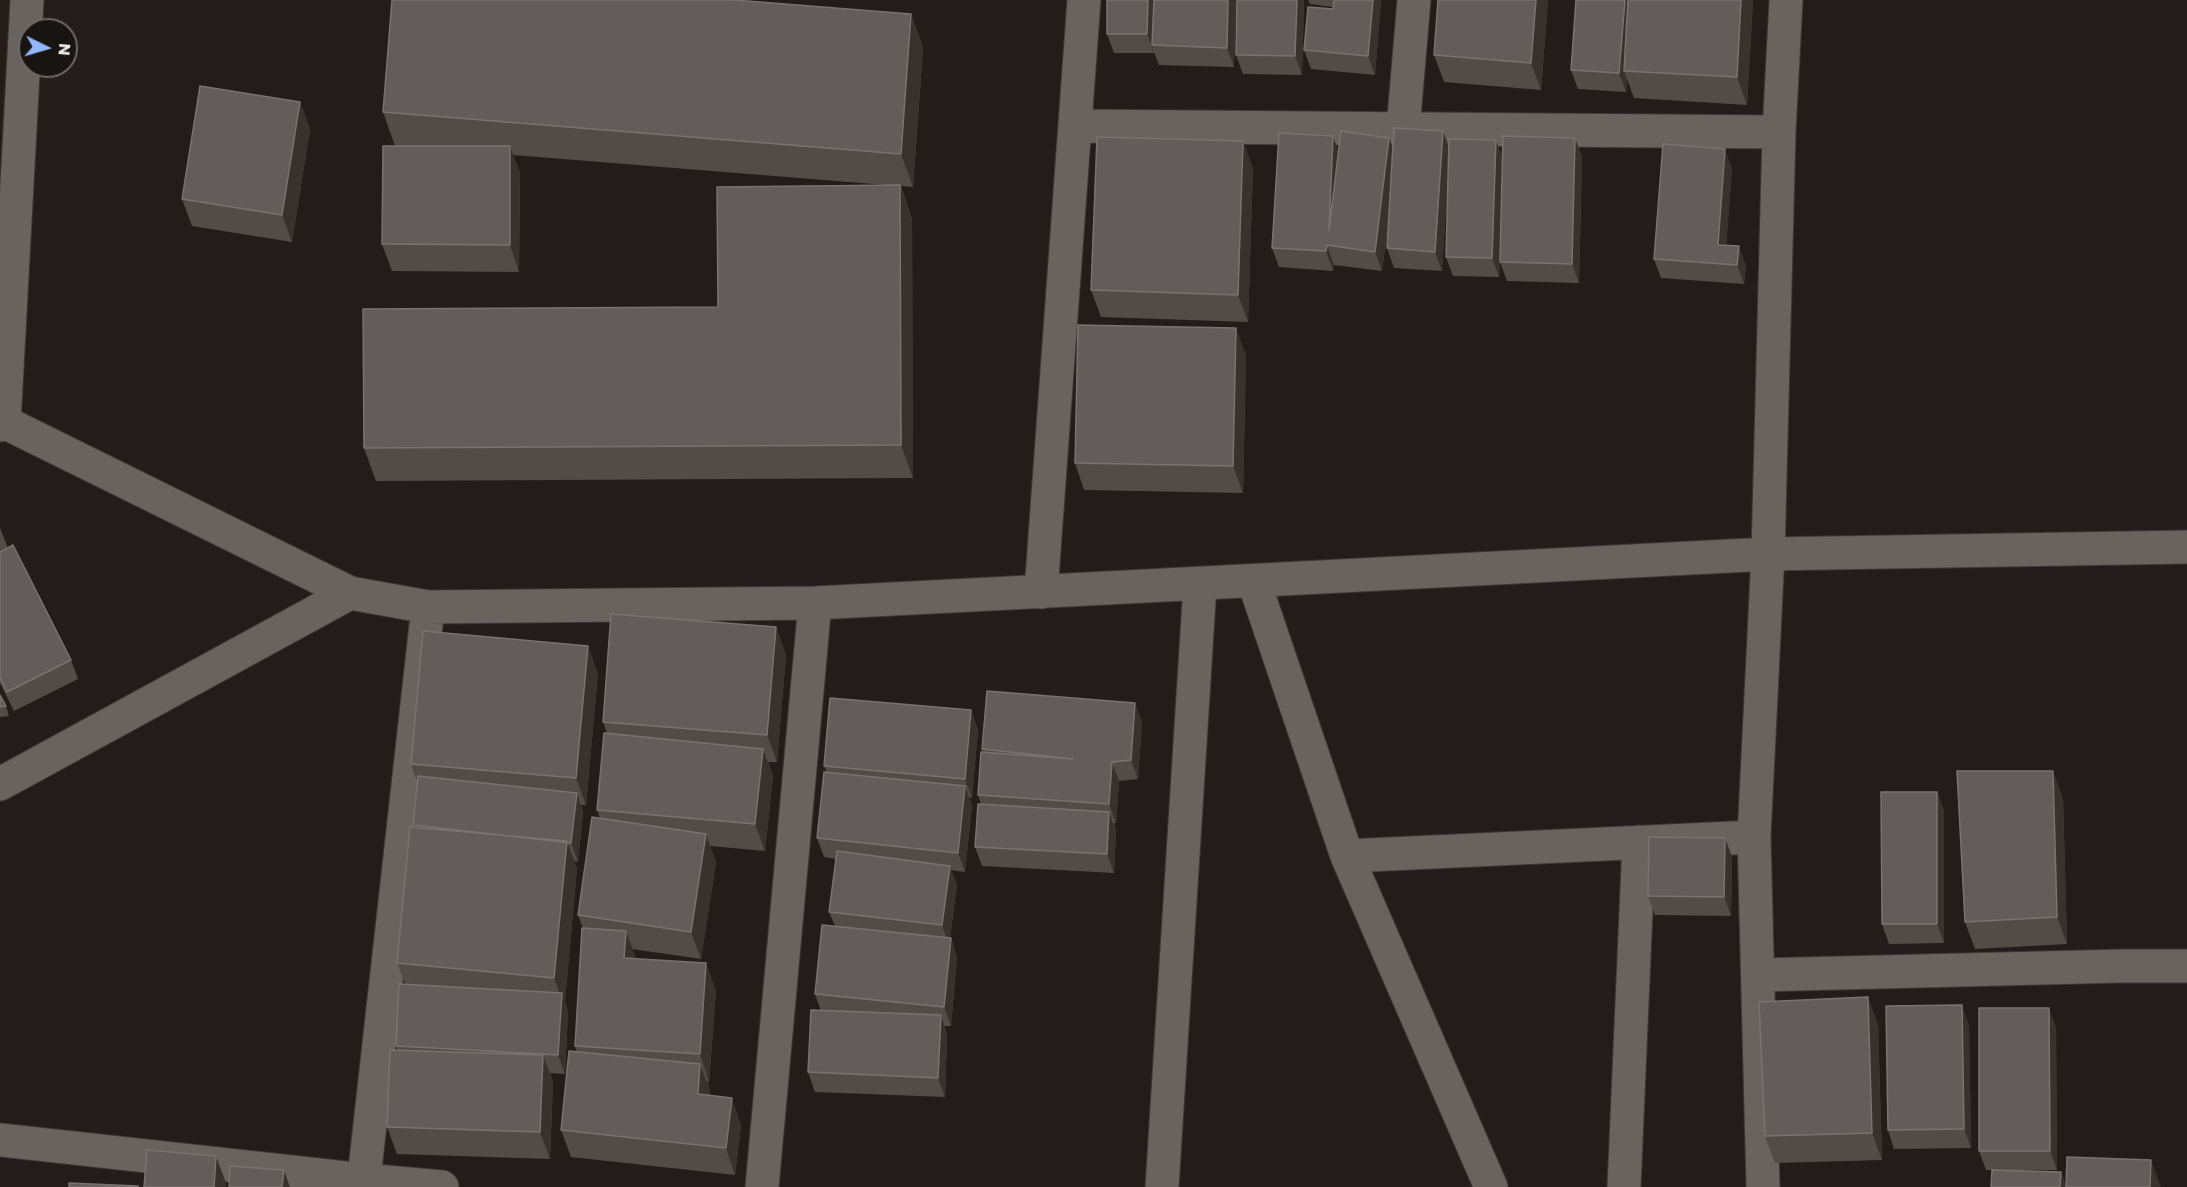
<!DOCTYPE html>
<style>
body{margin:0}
#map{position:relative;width:2187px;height:1187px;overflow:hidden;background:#221d1a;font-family:Poppins,sans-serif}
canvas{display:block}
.north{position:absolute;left:18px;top:18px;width:60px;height:60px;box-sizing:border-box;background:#181411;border:2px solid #6d6967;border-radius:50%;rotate:95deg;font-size:16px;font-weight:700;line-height:24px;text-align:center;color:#ece9e7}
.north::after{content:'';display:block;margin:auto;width:21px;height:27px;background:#94b7fd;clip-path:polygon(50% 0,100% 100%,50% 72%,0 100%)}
</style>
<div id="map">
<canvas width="2187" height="1187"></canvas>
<div class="north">N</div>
</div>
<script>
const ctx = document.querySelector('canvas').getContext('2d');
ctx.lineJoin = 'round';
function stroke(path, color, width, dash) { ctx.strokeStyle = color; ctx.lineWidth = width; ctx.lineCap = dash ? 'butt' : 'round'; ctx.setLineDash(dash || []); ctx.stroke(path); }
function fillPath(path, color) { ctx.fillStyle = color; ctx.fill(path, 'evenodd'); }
const minor = new Path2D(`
 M1075 126 1779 132
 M1403 129 1414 0
 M0 420 350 593 428 607 815 603 1768 554 2187 547
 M0 425 4 423 27 0
 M1254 582 1347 856 1491 1187
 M1041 592 1084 0
 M0 784 350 593
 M1347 856 1754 837
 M1758 975 2122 966H2187
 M0 1140 364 1180 442 1187
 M363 1187 428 607
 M762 1187 815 603
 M1162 1187 1200 585
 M1624 1187 1639 842
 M1763 1187 1754 837 1768 554 1779 132 1786 0`);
stroke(minor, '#3c3938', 35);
stroke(minor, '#696360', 33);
fillPath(new Path2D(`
 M1236 0 1234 67 1159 65 1154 52V53H1114L1107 34Z
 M1237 0H1304L1302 75 1243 74 1236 55Z
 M1308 0H1381L1375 75 1311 69 1304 50 1333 9V7L1310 4Z
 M1548 0 1541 90 1444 82 1434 55Z
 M1753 0 1747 105 1634 98 1627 79 1626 92 1578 89 1571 70Z
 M911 14 923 48 913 187 901 186 912 219 913 478 376 481 364 448 718 307 886 185 513 155 520 173 519 272 392 271 382 244 395 146 383 112Z
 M300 102 310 129 292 242 192 226 182 199Z
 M1389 138 1393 148 1449 149 1496 140 1503 159 1499 277 1453 276 1446 257 1448 174 1442 271 1394 268 1387 248 1389 218 1382 271 1334 265 1333 271 1279 267 1272 248 1339 151Z
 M1575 138 1582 157 1579 283 1507 281 1500 262Z
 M1253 168 1248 322 1101 317 1091 290Z
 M1732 168 1726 246 1746 265 1744 284 1661 278 1654 259Z
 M1246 355 1243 493 1084 490 1075 463Z
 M0 528 8 548 71 660 78 679 14 711 0 683Z
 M786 654 777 762H768L773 776 765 851 710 846 716 862 701 959 632 949 636 959 716 990 709 1082 707 1081 710 1091V1095L741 1125 735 1175 571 1157 561 1130 577 1052 575 1046 583 928 578 915 600 818 597 810 607 733 603 722Z
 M598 673 586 805H581L583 813 578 862 574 861 577 868 565 1001 568 1012 565 1074 550 1073 553 1082 550 1159 397 1154 387 1127 397 1050 396 1046 405 984 397 963 414 827 413 825 417 782 411 764Z
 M0 695 6 706 9 716 0 717Z
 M971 710 978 730 972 798 969 797 972 805 965 872 951 870 957 885 950 938H951L957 957 951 1026H944L947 1034 945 1097 815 1092 808 1072 821 1011 815 994 835 926 829 912 836 859 824 857 817 838 827 773 824 766Z
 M1142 722 1138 779 1119 781 1116 823H1114L1116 831 1114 873 982 866 975 847 981 804 978 795 983 753 982 749Z
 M1937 792 1944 811V943L1889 944 1882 924Z
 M2063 798 2067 944 1975 949 1965 922Z
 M1725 838 1732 857 1731 916 1655 915 1648 896Z
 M1878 1024 1882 1160 1775 1163 1765 1136Z
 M1969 1025 1971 1148 1894 1149 1888 1130Z
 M2056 1027 2057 1170H2006L2061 1172 2066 1187 1992 1170H1986L1979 1151Z`), '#524c49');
fillPath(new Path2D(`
 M1148 0H1155L1152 45 1154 53 1147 34Z
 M1228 0H1236L1234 67 1227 48Z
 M1297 0H1304L1302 75 1295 56Z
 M1373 0H1381L1375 75 1368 56Z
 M1536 0H1548L1541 90 1531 63Z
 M1625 0H1633L1624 71 1627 79 1626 92 1619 73Z
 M1741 0H1753L1747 105 1737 77Z
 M911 14 923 48 913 187 901 154Z
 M300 102 310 129 292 242 282 215Z
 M1443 131 1450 150 1442 271 1435 252Z
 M1333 136 1340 155 1329 230Z
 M1389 138 1396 157 1382 271 1375 252Z
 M1575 138 1582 157 1579 283 1572 264Z
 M1496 140 1503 159 1499 277 1492 258Z
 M1243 141 1253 168 1248 322 1238 295Z
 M510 146 520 173 519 272 510 245Z
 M1725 149 1732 168 1725 264 1718 245Z
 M900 185 912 219 913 478 901 445Z
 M1327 245 1334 265 1333 271 1326 251Z
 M1739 246 1746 265 1744 284 1737 265Z
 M1236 328 1246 355 1243 493 1233 466Z
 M776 627 786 654 777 762 767 735Z
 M588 646 598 673 586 805 576 778Z
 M1135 703 1142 722 1138 779 1131 760Z
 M971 710 978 730 972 798 965 779Z
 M763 749 773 776 765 851 755 824Z
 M1112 762 1119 781 1116 823 1109 804Z
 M2053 771 2063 798 2067 944 2057 917Z
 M965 786 972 805 965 872 958 853Z
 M1937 792 1944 811V943L1937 924Z
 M577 793 583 813 578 862 571 843Z
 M1109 812 1116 831 1114 873 1107 854Z
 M706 834 716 862 701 959 691 932Z
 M1725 838 1732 857 1731 916 1724 897Z
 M567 841 577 868 565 1001 568 1012 565 1074 558 1055 561 997 554 978Z
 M950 866 957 885 949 945 942 925Z
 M626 931 636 958 633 985 624 958Z
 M951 938 957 957 951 1026 944 1007Z
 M706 963 716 990 709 1082 700 1054Z
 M1868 997 1878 1024 1882 1160 1872 1133Z
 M1962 1005 1969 1025 1971 1148 1964 1129Z
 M2049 1008 2056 1027 2057 1170 2050 1151Z
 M941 1015 947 1034 945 1097 938 1078Z
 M543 1055 553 1082 550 1159 540 1132Z
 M700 1064 710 1091 708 1121 698 1094Z
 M732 1098 741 1125 735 1175 726 1148Z
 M216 1156 226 1183V1187H214Z
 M2151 1160 2161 1187H2150Z
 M284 1170 290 1187H282Z
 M2061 1172 2066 1187H2060Z`), '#38322f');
const building = new Path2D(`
 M392 0H734L911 14 901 154 383 112Z
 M1107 0H1148L1147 34H1107Z
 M1154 0H1228L1227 48 1152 45Z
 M1237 0H1297L1295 56 1236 55Z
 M1334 0H1373L1368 56 1304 50 1308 7 1333 9Z
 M1438 0H1536L1531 63 1434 55Z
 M1576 0H1625L1619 73 1571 70Z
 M1628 0H1741L1737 77 1624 71Z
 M200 86 300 102 282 215 182 199Z
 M1394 128 1443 131 1435 252 1387 248Z
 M1341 131 1389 138 1375 252 1327 245 1326 251 1272 248 1279 133 1333 136 1329 230Z
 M1503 136 1575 138 1572 264 1500 262Z
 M1097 137 1243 141 1238 295 1091 290Z
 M1449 139 1496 140 1492 258 1446 257Z
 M1663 144 1725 149 1718 245 1739 246 1737 265 1654 259Z
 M383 146H510V245L382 244Z
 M900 185 901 445 364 448 363 309 718 307 717 187Z
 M1078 325 1236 328 1233 466 1075 463Z
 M13 545 71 660 7 692 0 678V552Z
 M611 614 776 627 767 735 603 722Z
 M423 631 588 646 576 778 411 764Z
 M987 691 1135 703 1131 760 1112 762 1109 804 978 795 981 752 1073 759 982 749Z
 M0 695 6 706 0 707Z
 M830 698 971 710 965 779 824 766Z
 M604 733 763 749 755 824 597 810Z
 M1957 771H2053L2057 917 1965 922Z
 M824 772 965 786 958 853 817 838Z
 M418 776 577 793 571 843 413 825Z
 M1881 792H1937V924H1882Z
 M978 804 1109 812 1107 854 975 847Z
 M592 817 706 834 691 932 578 915Z
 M410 827 567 841 554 978 397 963Z
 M1649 837 1725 838 1724 897 1648 896Z
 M837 851 950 866 942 925 829 912Z
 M822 925 951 938 944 1007 815 994Z
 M582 928 626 931 624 958 706 963 700 1054 575 1046Z
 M399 984 562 993 558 1055 396 1046Z
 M1868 997 1872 1133 1765 1136 1759 1002Z
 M1962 1005 1964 1129 1888 1130 1886 1006Z
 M1979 1008H2049L2050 1151H1979Z
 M811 1010 941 1015 938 1078 808 1072Z
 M390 1050 543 1055 540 1132 387 1127Z
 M569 1051 700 1064 698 1094 732 1098 726 1148 561 1130Z
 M147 1150 216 1156 214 1187H144Z
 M2067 1157 2151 1160 2150 1187H2066Z
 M230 1166 284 1170 282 1187H229Z
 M1992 1170 2061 1172 2060 1187H1991Z
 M69 1183 138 1186V1187H69Z`);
fillPath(building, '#625d5a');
stroke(building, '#787370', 1.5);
</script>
